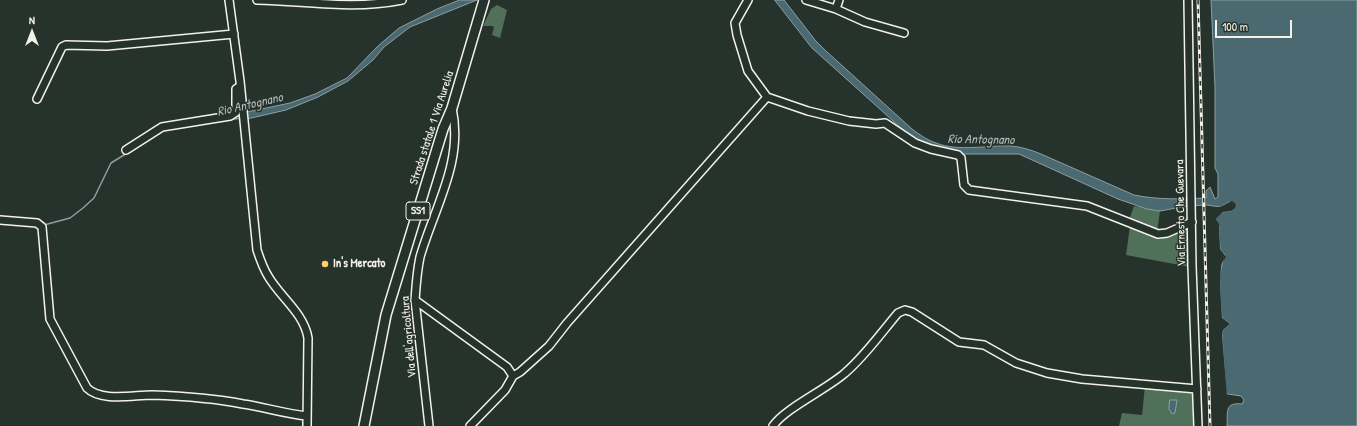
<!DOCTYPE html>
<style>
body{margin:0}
#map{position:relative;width:1357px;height:426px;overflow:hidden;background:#26332d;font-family:"Patrick Hand",sans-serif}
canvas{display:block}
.north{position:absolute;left:12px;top:12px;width:40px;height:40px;-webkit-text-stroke:3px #26332d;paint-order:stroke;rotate:0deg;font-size:11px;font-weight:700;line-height:16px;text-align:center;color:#f4f1e8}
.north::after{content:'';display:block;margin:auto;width:14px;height:18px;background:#f4f1e8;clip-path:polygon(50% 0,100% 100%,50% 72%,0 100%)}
.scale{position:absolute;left:1215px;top:20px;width:77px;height:18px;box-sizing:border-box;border:2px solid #f4f1e8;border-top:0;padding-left:5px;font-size:12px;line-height:14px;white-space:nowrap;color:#f4f1e8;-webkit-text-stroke:3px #26332d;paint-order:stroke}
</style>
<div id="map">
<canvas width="1357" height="426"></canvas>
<div class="north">N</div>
<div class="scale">100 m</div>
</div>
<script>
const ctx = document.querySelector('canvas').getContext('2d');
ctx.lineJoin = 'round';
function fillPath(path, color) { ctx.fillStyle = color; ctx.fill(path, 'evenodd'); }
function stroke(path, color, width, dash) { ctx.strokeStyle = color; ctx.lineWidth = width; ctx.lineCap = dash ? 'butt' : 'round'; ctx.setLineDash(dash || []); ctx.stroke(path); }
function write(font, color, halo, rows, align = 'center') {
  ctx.font = font + ' "Patrick Hand",sans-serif'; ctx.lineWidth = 3; ctx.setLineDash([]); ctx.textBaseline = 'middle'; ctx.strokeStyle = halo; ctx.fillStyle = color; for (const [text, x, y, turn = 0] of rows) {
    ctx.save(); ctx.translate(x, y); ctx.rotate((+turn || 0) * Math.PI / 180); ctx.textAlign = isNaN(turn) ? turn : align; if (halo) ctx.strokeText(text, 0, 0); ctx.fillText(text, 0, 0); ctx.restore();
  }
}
fillPath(new Path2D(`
 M497 5 507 10 500 38 492 35 494 27 492 26H483L491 9Z
 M1134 206 1160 211 1157 232 1129 220Z
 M1130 226 1158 235 1183 228 1189 227 1190 267 1126 255Z
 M1145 386 1195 391 1196 426H1119L1122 413 1142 415Z`), '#507059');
const water = new Path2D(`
 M460 0H477L410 27 384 47 373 60 348 81 318 97 286 110 247 119V112L290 103 315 94 347 78 378 46 399 28 437 9Z
 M775 0H784L815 40 826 51 912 129C920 135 927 140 936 143 959 152 987 145 1011 146 1022 147 1031 150 1041 154L1134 195C1158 200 1181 199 1206 198V191L1210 187 1215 199 1218 197V174L1215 168V87L1211 0H1357V426H1227C1228 412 1224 402 1242 404L1244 400 1241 396 1228 394 1226 393 1222 335 1223 330 1230 324 1222 318C1220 297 1217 274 1225 255L1220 249 1219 227 1216 219 1223 212 1231 211 1236 204 1229 202 1220 207 1207 205 1187 206 1160 211 1147 209 1118 199 1019 154H961L932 149 912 138 812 48Z
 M1170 400H1177L1175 413 1172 414 1169 409Z`);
fillPath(water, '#4a6971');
stroke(water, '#8e9fa1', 1);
fillPath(new Path2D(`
 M1232 201 1236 204 1235 208 1231 211 1223 212 1216 219 1219 224 1220 249 1226 257 1221 264 1220 286 1222 318 1230 324 1223 330 1222 335 1227 396 1224 393 1220 335 1221 328 1228 325 1220 318 1218 286 1219 264 1224 257 1218 249 1217 224 1214 218 1218 213 1231 209 1234 205 1232 203 1220 209 1208 207H1220Z`), '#26332d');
stroke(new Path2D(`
 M215 122 241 118
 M44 225 70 218 83 208 94 198 111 163 150 139`), '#8e9fa1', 1.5);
const minor = new Path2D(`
 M229 0 240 81 257 250C260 259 263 268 268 276 280 297 304 313 308 338L307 426
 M257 0C307 1 352 10 402 0
 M748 0 735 23 737 35 748 71 767 97 808 111 849 121 876 124 885 123 915 143 931 149 958 155 961 158 964 185 969 190 1087 206 1158 234 1167 233 1192 222
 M806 0 836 9 865 22 904 33
 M1188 0 1192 266 1198 426
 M836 9 839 0
 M37 99 62 47 66 45 107 46 234 34
 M126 150 162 127 230 116 236 112V89L239 87
 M0 220 37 223 42 227 50 319 87 388C101 402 133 395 152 395 182 396 213 398 243 404 264 407 286 414 307 416
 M415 300 507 367 513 376
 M429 426 415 300C416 286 417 271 420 257 434 208 464 162 452 108
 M470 426 505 390 513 376 520 372 549 346 567 323 767 97
 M773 426C784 409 827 389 845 373 865 356 881 333 898 313L905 310 912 312 959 342 984 345 1016 363 1047 373 1082 379 1197 389`);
const major = new Path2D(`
 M364 426 386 315 443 129 452 108 484 0`);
stroke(minor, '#f4f1e8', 10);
stroke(major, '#f4f1e8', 12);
stroke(minor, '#26332d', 7);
stroke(major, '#26332d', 9);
const rail = new Path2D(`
 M1198 0 1210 426`);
stroke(rail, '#f4f1e8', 3);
stroke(rail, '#26332d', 1.5, [4.5]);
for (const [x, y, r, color] of [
 [325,264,4,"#ffd166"]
]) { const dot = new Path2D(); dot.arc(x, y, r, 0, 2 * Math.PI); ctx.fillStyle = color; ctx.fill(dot); stroke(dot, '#26332d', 1.5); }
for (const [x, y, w] of [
 [418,211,24]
]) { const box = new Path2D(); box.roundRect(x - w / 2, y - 9, w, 18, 3); ctx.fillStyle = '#26332d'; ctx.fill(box); stroke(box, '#f4f1e8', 1); }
write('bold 11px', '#f4f1e8', null, [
 ["SS1",418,211]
]);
write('12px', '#f4f1e8', '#26332d', [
 ["Strada statale 1 Via Aurelia",432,128,-72],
 ["Via Ernesto Che Guevara",1181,213,-91],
 ["Via dell'agricoltura",409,337,-95]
]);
write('bold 12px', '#f4f1e8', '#26332d', [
 ["In's Mercato",333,264]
], 'left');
write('italic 13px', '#b0bbb8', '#26332d', [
 ["Rio Antognano",250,105,-13],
 ["Rio Antognano",981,140,1]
]);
</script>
